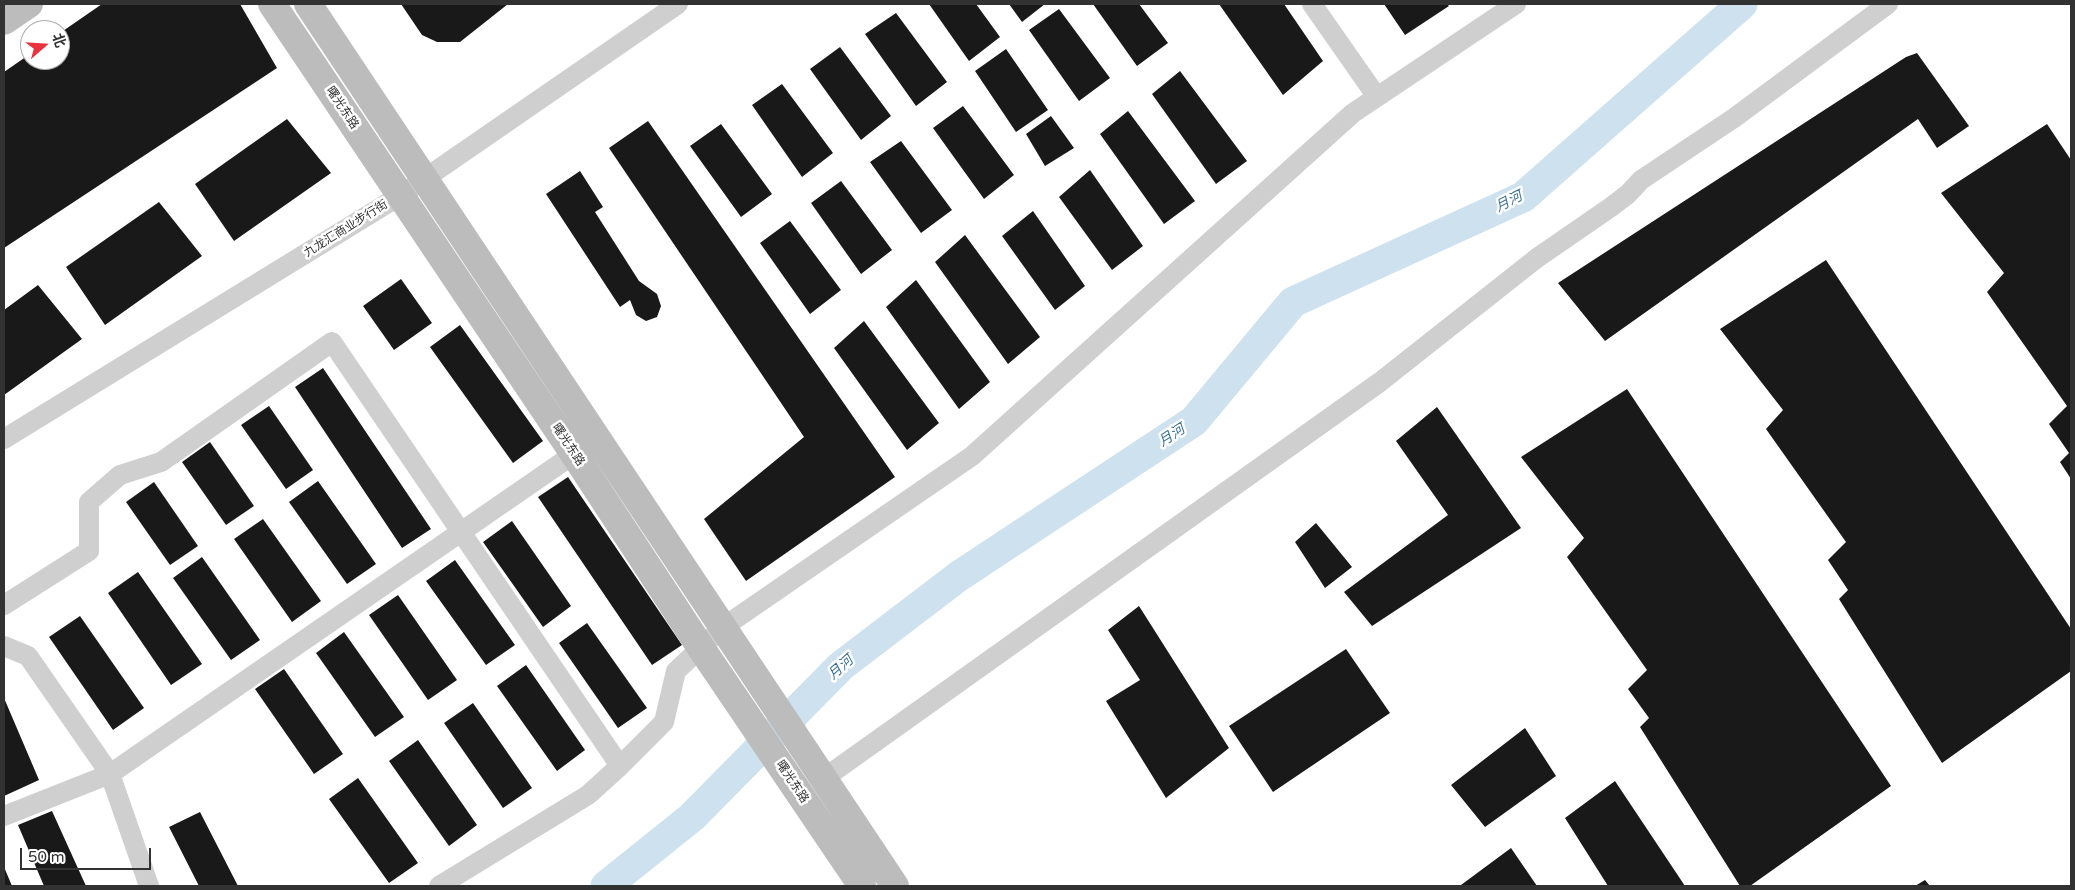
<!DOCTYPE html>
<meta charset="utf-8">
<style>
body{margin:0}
#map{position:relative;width:2075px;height:890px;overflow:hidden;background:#fff;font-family:"Varela Round","Noto Sans SC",sans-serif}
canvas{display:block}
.frame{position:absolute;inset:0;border:5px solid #323232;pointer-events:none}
.north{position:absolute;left:20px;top:20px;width:50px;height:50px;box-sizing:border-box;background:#fff;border:1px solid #adadad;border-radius:50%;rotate:71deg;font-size:14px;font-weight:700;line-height:20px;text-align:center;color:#323232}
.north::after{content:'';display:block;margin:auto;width:18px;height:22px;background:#e9333e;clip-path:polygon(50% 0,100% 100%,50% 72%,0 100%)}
.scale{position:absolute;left:20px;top:848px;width:131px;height:22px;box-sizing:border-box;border:2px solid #323232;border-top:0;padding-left:6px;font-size:15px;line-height:18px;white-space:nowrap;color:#323232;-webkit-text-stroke:4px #fff;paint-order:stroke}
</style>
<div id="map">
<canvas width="2075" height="890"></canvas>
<div class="frame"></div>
<div class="north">北</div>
<div class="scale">50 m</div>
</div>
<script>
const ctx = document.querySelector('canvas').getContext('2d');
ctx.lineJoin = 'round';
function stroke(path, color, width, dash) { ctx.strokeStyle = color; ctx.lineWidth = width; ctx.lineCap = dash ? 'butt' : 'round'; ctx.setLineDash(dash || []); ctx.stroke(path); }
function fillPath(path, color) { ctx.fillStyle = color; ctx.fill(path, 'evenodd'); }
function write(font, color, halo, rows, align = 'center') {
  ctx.font = font + ' "Varela Round","Noto Sans SC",sans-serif'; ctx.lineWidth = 5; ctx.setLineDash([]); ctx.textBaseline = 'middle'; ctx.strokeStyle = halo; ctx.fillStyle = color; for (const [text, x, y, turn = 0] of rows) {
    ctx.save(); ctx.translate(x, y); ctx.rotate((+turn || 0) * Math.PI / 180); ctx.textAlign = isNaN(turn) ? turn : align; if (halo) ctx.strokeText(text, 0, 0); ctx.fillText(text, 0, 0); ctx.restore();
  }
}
stroke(new Path2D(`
 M606 886 692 817 841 666 959 576 1194 421 1293 302 1523 197 1742 4`), '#cde1ee', 31);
fillPath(new Path2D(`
 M102 4H240L277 68 4 248V72L30 54V60H60V33Z
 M401 4H508L460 42H437L422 35Z
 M929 4H976L1000 37 969 61Z
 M1009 4H1045L1022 22Z
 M1093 4H1139L1168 43 1137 66Z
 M1219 4H1284L1323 61 1283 95Z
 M1384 4H1447L1449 6 1405 35Z
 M1059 9 1110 78 1079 101 1029 30Z
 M896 13 947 82 916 106 865 34Z
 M840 47 891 116 861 140 810 69Z
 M1006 49 1048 110 1016 132 975 71Z
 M1917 53 1969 126 1937 148 1918 119 1605 341 1558 283 1906 57Z
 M1180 71 1247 161 1216 184 1152 94Z
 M782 84 833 153 802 177 752 105Z
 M963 106 1014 175 984 199 933 128Z
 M1128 111 1195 201 1164 224 1100 134Z
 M1051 116 1074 148 1045 166 1026 134Z
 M287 119 331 173 234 241 195 184Z
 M648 121 895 477 746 581 704 519 804 437 609 148Z
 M721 124 772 194 741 217 690 146Z
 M2047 124 2071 160V479L2060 462 2069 453 2049 424 2067 406 1987 292 2004 273 1941 193Z
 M901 141 952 210 921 233 870 162Z
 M1090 170 1143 246 1112 270 1059 197Z
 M580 171 603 207 595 212 639 281 657 294 661 306 657 317 646 321 636 315 630 300 620 307 546 194Z
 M841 181 892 250 861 274 811 203Z
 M159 202 202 256 105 325 66 267Z
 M1033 211 1085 286 1055 310 1002 236Z
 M790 221 841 290 810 314 760 243Z
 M965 235 1040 337 1008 364 935 262Z
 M1826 260 2071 629V671L1942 763 1839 599 1848 590 1828 560 1846 542 1766 429 1783 410 1720 329Z
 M401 279 432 323 394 350 363 306Z
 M916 280 990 382 959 409 886 307Z
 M38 285 82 339 4 395V310Z
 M864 321 939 423 907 450 834 348Z
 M460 325 543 441 513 463 430 347Z
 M323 368 431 529 402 548 295 387Z
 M1627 389 1891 786 1750 886H1740L1640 727 1649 718 1628 689 1647 670 1567 557 1584 538 1521 457Z
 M269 406 313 470 286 489 241 425Z
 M1437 407 1521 528 1372 626 1344 592 1448 515 1396 441Z
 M210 442 254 506 226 525 182 462Z
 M568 477 682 645 652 665 538 497Z
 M318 481 376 564 347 584 289 502Z
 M154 482 198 546 170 565 126 502Z
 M263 519 321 601 292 622 234 539Z
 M512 521 571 606 543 627 483 542Z
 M1316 523 1352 567 1325 588 1295 542Z
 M202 557 260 640 231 660 173 578Z
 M455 560 515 645 486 665 426 581Z
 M138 572 202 664 171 685 108 593Z
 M398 595 457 680 428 700 369 615Z
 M1139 606 1229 748 1166 798 1106 701 1140 680 1108 630Z
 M80 616 144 708 113 730 49 637Z
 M587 623 647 708 618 728 559 643Z
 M344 632 404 717 375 737 316 653Z
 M1346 649 1390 713 1273 792 1229 726Z
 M526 665 585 750 557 771 497 686Z
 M284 669 343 754 314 774 255 689Z
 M4 698 39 780 4 796Z
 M473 703 532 788 503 808 444 723Z
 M1525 728 1556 776 1485 827 1451 785Z
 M418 740 477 825 449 846 389 761Z
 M358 778 418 863 389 883 329 799Z
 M1615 781 1685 886H1608L1565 818Z
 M52 811 86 886H44L18 825Z
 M200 812 238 886H199L169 827Z
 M1511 848 1537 886H1462L1461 885Z
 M4 867 12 886H4Z
 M1925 880 1930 886H1915Z`), '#191919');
stroke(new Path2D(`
 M1312 4 1377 97
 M4 439 401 195 678 4
 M4 605 89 551V502L120 475 161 462 332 342 620 766
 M4 646 28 656 110 774 149 886
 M823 779 1380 382 1537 258 1611 207 1628 194 1641 180 1734 118 1888 4
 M4 816 110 774 574 454
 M439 886 588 795 620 766 664 722 676 671 722 628 972 456 1353 113 1516 4`), '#cfcfcf', 20);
stroke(new Path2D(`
 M272 4 574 454 701 648 862 886
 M308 4 895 886
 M4 21 29 4`), '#bcbcbc', 28);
write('12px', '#323232', '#fff', [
 ["曙光东路",342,108,56],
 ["九龙汇商业步行街",346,229,-32],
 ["曙光东路",568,445,56],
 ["曙光东路",792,782,56]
]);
write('italic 14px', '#3c7397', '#fff', [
 ["月河",1509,202,-27],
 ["月河",1172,436,-33],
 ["月河",841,668,-42]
]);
</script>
